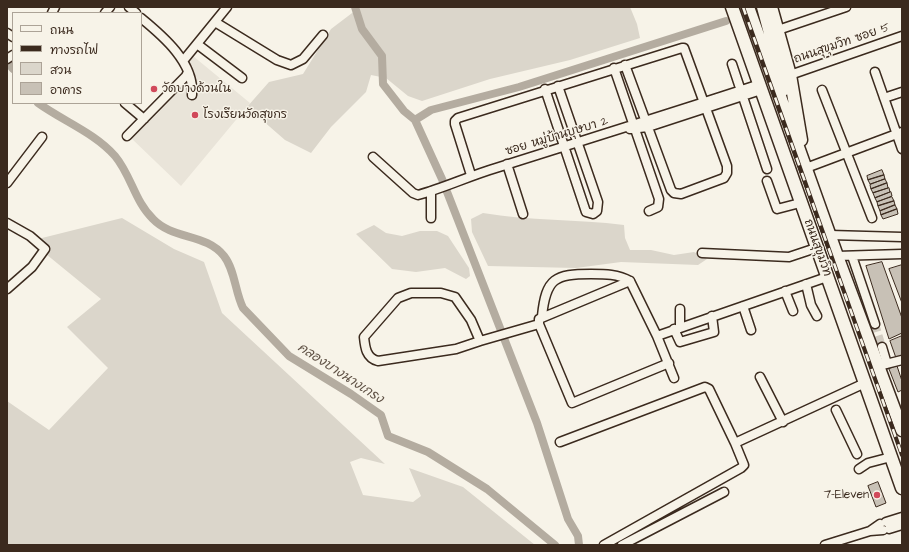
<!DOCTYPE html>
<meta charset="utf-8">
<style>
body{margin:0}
#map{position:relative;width:909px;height:552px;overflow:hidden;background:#f7f3e8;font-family:"Architects Daughter","Playpen Sans Thai",sans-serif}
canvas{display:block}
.frame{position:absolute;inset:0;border:8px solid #3b2a1e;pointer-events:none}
.legend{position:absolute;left:12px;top:12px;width:130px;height:92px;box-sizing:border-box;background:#f7f3e8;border:1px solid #aca397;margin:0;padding:5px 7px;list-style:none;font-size:12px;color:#3b2a1e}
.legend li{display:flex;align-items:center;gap:8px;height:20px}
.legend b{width:20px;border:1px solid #aca397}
</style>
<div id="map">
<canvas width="909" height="552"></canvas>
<div class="frame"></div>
<ul class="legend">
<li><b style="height:5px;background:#f7f3e8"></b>ถนน</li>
<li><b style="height:5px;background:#3b2a1e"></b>ทางรถไฟ</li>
<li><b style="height:11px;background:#dbd6cb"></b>สวน</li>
<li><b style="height:11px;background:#c8c1b6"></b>อาคาร</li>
</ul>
</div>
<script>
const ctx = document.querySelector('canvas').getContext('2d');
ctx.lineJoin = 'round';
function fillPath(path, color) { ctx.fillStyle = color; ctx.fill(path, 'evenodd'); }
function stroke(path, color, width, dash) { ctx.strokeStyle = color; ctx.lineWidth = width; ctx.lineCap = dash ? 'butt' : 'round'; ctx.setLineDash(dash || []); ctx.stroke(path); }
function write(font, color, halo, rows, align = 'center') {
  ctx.font = font + ' "Architects Daughter","Playpen Sans Thai",sans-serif'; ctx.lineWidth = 3; ctx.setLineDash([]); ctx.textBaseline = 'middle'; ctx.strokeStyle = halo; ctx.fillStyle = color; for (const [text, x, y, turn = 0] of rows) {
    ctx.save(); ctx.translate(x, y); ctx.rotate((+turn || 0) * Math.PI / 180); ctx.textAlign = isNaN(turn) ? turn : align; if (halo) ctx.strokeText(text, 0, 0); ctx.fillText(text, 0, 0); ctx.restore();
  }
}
fillPath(new Path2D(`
 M193 56 250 103 181 186 130 137 187 78V64Z`), '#e9e4d9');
fillPath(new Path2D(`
 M360 7H630L637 24 640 38 570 60 490 79 422 101 408 96 386 78 371 75 366 92 331 127 311 153 285 140 247 107 269 82 303 74 331 29Z
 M483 213C529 221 577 219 624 225L625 238 630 250H651L674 255 694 252 707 259 698 265 621 262 576 268 488 266 472 232 471 219Z
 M122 218 174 249 204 262 222 313 385 464 361 458 350 462 363 495 413 502 421 496 409 468 463 487 535 545H7V401L49 430 108 368 67 327 101 299 30 241Z
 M374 225 386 233 402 236 420 231H437L448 236 469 268 470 276 466 279 445 268 416 272 392 269 356 234Z`), '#dbd6cb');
stroke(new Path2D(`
 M355 7 362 29 382 56 383 84 404 111 415 120 442 179 537 423 568 519 578 536 579 545
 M7 62 13 69
 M38 103C63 121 95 133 115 156 131 175 135 202 153 219 173 240 206 233 224 256 235 270 235 292 243 308L289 356 351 394 381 415 388 436 428 452 487 489 555 545
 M415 120 431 110 519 87 726 21`), '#b4aca0', 8);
const building = new Path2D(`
 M882 170 884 175 868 180 867 176Z
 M884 175 885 179 870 184 868 180Z
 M885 179 887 183 871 189 870 185Z
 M887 183 888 188 873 193 871 189Z
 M889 188 890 192 875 198 873 193Z
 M891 192 892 196 877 202 875 198Z
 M892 197 894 201 878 206 877 202Z
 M894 201 895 205 880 211 878 206Z
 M895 205 897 209 881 215 880 211Z
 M897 209 898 214 883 219 881 215Z
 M882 262 902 318V333L889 339 866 266Z
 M902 265V303L889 269Z
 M902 336V356L896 358 890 341Z
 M897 366 902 381V390L898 392 889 369Z
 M878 482 886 503 876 507 868 486Z`);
fillPath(building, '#c8c1b6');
stroke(building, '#3b2a1e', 1);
stroke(new Path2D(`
 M875 324 882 347`), '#d1cbc0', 8, [8, 4]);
const minor = new Path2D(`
 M129 7 136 13
 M52 13 55 7
 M105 13 110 7
 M141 18C163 36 195 63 192 95
 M215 22 277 60 291 65 303 59 323 35
 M778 30 846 7
 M7 33 13 37
 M197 44 242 78
 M7 59 13 55
 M183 61 227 7
 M732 64 767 169
 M614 68 659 199 658 207 649 211
 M875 72 902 149
 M790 75 902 36
 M545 89 586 212 593 214 597 211 598 202 558 86
 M822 90 872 218
 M884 98 902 92
 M125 103 144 119
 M630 129 648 127 761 90
 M127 136 186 76 188 72
 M373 157 413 193 418 195C444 188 469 176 496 168 584 140 672 113 760 84
 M507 164 523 214
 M806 168 902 132
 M471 175 455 124V121L458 118 682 48H684L727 166V173L724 178 681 194 674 193 671 190 625 65
 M767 181 777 209 800 203
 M7 183 42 137
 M431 191V218
 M7 223 30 236 45 249 32 267 7 289
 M830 235 902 237
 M702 253 789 257 816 248
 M837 256 902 254
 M852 256 875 324
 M806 284 811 305 817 316
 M785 291 793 311
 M743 306 751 330
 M680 309V327
 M542 316C546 278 555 274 591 274 605 274 618 274 630 281
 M674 329 680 342 714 332 712 316
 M657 336 674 378
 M480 341 456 349 378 361C366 358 365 347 364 337L398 298 411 293H441L455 297 471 320 480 341 539 324
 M882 347 887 364
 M669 363 572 403 539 324V319L630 281 657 336 827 277
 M878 366 902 360
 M760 377 783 422
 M836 410 857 454
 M560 442 705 387 709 389 735 443
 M859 469 868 463 891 457
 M886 522 902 517
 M880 524 870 531 883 530
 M889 529 902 525
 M604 545 741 468 744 465 735 443 865 383
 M622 545 724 492
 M825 545 870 531`);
const highway = new Path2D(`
 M732 7 902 488
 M748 7 837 256 902 430
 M763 7 785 89
 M771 7 790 75 801 140`);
stroke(minor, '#3b2a1e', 11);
stroke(highway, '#3b2a1e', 15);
stroke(minor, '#f7f3e8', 8);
stroke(highway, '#f7f3e8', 12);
const rail = new Path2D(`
 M743 7 902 455`);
stroke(rail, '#3b2a1e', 4);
stroke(rail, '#f7f3e8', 2.5, [8]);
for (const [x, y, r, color] of [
 [154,89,4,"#d1495b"],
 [195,115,4,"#d1495b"],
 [877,495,4,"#d1495b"]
]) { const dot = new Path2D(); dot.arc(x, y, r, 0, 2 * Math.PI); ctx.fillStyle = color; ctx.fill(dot); stroke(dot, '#f7f3e8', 1.5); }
write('12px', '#3b2a1e', '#f7f3e8', [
 ["ถนนสุขุมวิท ซอย 5",842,44,-19],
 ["ซอย หมู่บ้านบุษบา 2",557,137,-17],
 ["ถนนสุขุมวิท",817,248,70]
]);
write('12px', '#3b2a1e', '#f7f3e8', [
 ["วัดบางด้วนใน",162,89],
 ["โรงเรียนวัดสุขกร",203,115],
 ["7-Eleven",869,495,"right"]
], 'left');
write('italic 13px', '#5f5145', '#f7f3e8', [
 ["คลองบางนางเกรง",340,374,33]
]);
</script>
